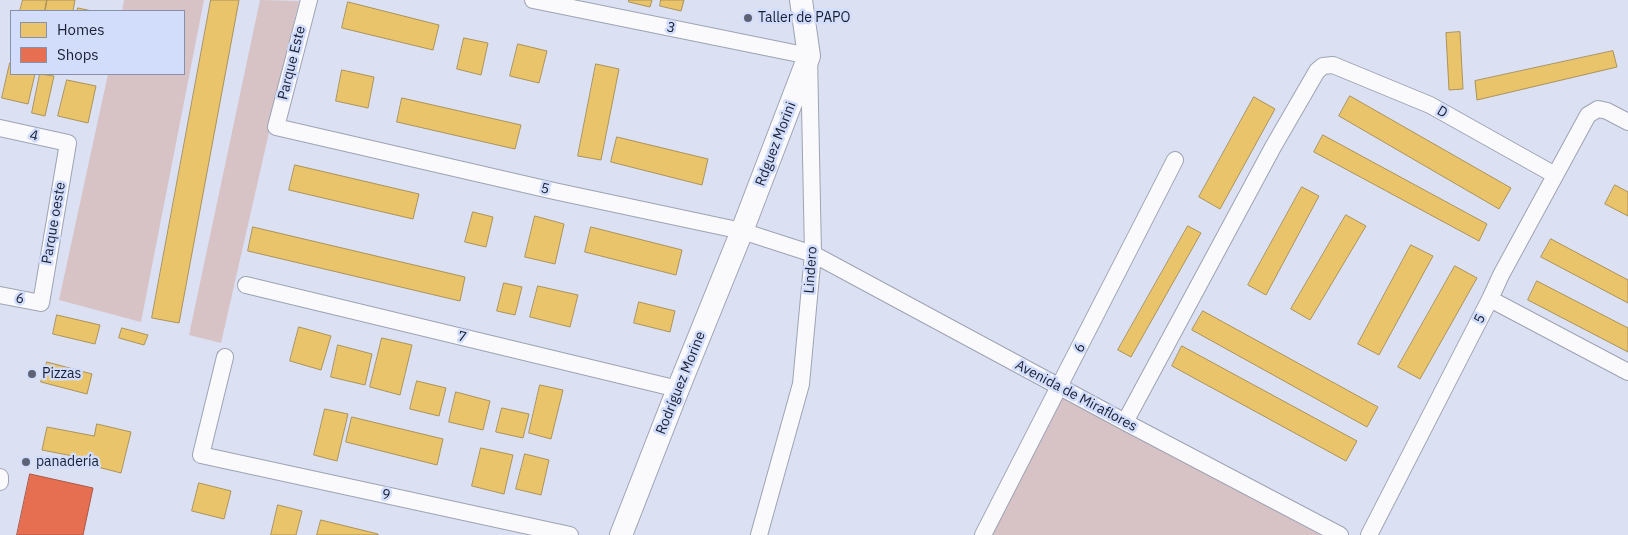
<!DOCTYPE html>
<meta charset="utf-8">
<style>
body{margin:0}
#map{position:relative;width:1628px;height:535px;overflow:hidden;background:#dbe1f2;font-family:"IBM Plex Sans",sans-serif}
canvas{display:block}
.legend{position:absolute;left:10px;top:10px;width:175px;height:65px;box-sizing:border-box;background:#d2dcfb;border:1px solid #8890aa;margin:0;padding:6px 9px;list-style:none;font-size:15px;color:#191f31}
.legend li{display:flex;align-items:center;gap:10px;height:25px}
.legend b{width:25px;border:1px solid #8890aa}
</style>
<div id="map">
<canvas width="1628" height="535"></canvas>
<ul class="legend">
<li><b style="height:14px;background:#e9c46a"></b>Homes</li>
<li><b style="height:14px;background:#e76f51"></b>Shops</li>
</ul>
</div>
<script>
const ctx = document.querySelector('canvas').getContext('2d');
ctx.lineJoin = 'round';
function fillPath(path, color) { ctx.fillStyle = color; ctx.fill(path, 'evenodd'); }
function stroke(path, color, width, dash) { ctx.strokeStyle = color; ctx.lineWidth = width; ctx.lineCap = dash ? 'butt' : 'round'; ctx.setLineDash(dash || []); ctx.stroke(path); }
function write(font, color, halo, rows, align = 'center') {
  ctx.font = font + ' "IBM Plex Sans",sans-serif'; ctx.lineWidth = 5; ctx.setLineDash([]); ctx.textBaseline = 'middle'; ctx.strokeStyle = halo; ctx.fillStyle = color; for (const [text, x, y, turn = 0] of rows) {
    ctx.save(); ctx.translate(x, y); ctx.rotate((+turn || 0) * Math.PI / 180); ctx.textAlign = isNaN(turn) ? turn : align; if (halo) ctx.strokeText(text, 0, 0); ctx.fillText(text, 0, 0); ctx.restore();
  }
}
fillPath(new Path2D(`
 M124 0H204L141 322 59 300 108 74H184V11H122Z
 M260 0 299 1 221 343 189 335Z
 M1060 387 1340 535H983Z`), '#d7c2c5');
const homes = new Path2D(`
 M23 0H47L45 11H20Z
 M47 0H75L73 11H45Z
 M211 0H239L179 323 152 318Z
 M629 0H652L650 7 629 2Z
 M661 0H684L681 11 660 6Z
 M348 2 439 25 433 50 342 28Z
 M78 8 92 11H77Z
 M1460 32 1463 89 1449 90 1446 33Z
 M464 38 488 43 481 75 457 69Z
 M518 44 547 51 539 83 510 76Z
 M1613 51 1617 67 1477 100 1475 81Z
 M10 63H11V74H35L28 104 2 98Z
 M596 64 619 69 601 160 578 156Z
 M342 70 374 77 368 108 336 101Z
 M40 74 54 76 45 116 32 113Z
 M67 80 96 86 88 123 58 116Z
 M1350 96 1511 188 1499 209 1339 116Z
 M1254 97 1275 109 1220 209 1199 197Z
 M402 98 521 125 515 149 397 122Z
 M1323 135 1487 224 1479 241 1314 152Z
 M617 137 708 159 702 185 611 162Z
 M295 165 419 194 413 219 289 190Z
 M1615 185 1628 192V216L1605 204Z
 M1302 187 1319 196 1266 295 1248 285Z
 M473 212 493 217 486 247 465 242Z
 M1346 215 1366 226 1310 320 1291 309Z
 M535 216 564 224 555 264 525 257Z
 M1188 226 1201 233 1131 357 1118 350Z
 M253 227 465 277 460 301 248 251Z
 M591 227 682 250 676 275 585 252Z
 M1551 239 1628 280V303L1541 257Z
 M1411 245 1433 256 1379 355 1358 344Z
 M1455 266 1477 278 1420 379 1398 367Z
 M1537 281 1628 328V352L1528 300Z
 M504 283 522 287 515 315 497 311Z
 M538 286 578 295 570 327 530 317Z
 M639 302 675 311 670 332 634 323Z
 M1203 311 1378 407 1367 427 1192 330Z
 M57 315 100 325 95 344 53 334Z
 M299 327 331 336 321 370 290 361Z
 M122 328 148 335 144 345 119 338Z
 M382 338 412 345 400 395 370 387Z
 M338 345 372 354 365 385 331 377Z
 M1182 346 1357 441 1346 461 1172 366Z
 M47 362 92 374 87 394 41 382Z
 M417 381 446 388 439 416 410 409Z
 M540 385 563 390 551 439 529 433Z
 M456 392 490 401 483 430 449 422Z
 M502 408 529 414 523 438 496 432Z
 M325 409 348 414 337 461 314 455Z
 M352 417 443 439 437 465 346 442Z
 M97 424 131 432 121 473 86 464 88 459 42 450 47 427 94 436Z
 M481 448 513 455 504 494 472 486Z
 M525 454 549 460 541 495 516 489Z
 M199 483 231 491 224 519 192 511Z
 M278 505 302 511 296 535H271Z
 M321 520 378 534V535H317Z`);
fillPath(homes, '#e9c46a');
stroke(homes, '#ab9259', 1);
const shops = new Path2D(`
 M30 474 93 488 83 535H17Z`);
fillPath(shops, '#e76f51');
stroke(shops, '#a95747', 1);
const street = new Path2D(`
 M309 0 276 127 554 191 742 231 813 254 1125 422 1340 535
 M533 0 809 56 813 254 801 384 759 535
 M0 128 68 143 41 303 0 295
 M246 285 678 389
 M1490 299 1628 372
 M225 357 201 455 570 535
 M1125 422 1273 147 1317 71 1323 66 1333 65 1430 105 1555 175
 M0 477V482
 M983 535 1175 160
 M1369 535 1490 299 1501 275 1588 115 1598 109 1607 111 1628 122`);
const secondary = new Path2D(`
 M621 535 678 389 742 231 809 56 801 0`);
stroke(street, '#9ea3b3', 18);
stroke(secondary, '#9ea3b3', 24);
stroke(street, '#fafafd', 16);
stroke(secondary, '#fafafd', 22);
for (const [x, y, r, color] of [
 [748,18,5,"#5d6375"],
 [32,374,5,"#5d6375"],
 [26,462,5,"#5d6375"]
]) { const dot = new Path2D(); dot.arc(x, y, r, 0, 2 * Math.PI); ctx.fillStyle = color; ctx.fill(dot); stroke(dot, '#d2dcfb', 2); }
write('14px', '#191f31', '#d2dcfb', [
 ["Taller de PAPO",758,18],
 ["Pizzas",42,374],
 ["panadería",36,462]
], 'left');
write('14px', '#191f31', '#d2dcfb', [
 ["3",671,28,12],
 ["Parque Este",292,63,-76],
 ["D",1442,112,30],
 ["4",34,136,12],
 ["Rdguez Morini",776,144,-69],
 ["5",545,189,13],
 ["Parque oeste",54,223,-80],
 ["Lindero",811,270,-86],
 ["6",20,299,12],
 ["5",1480,319,-63],
 ["7",462,337,14],
 ["6",1080,348,-63],
 ["Rodríguez Morine",681,383,-68],
 ["Avenida de Miraflores",1076,396,28],
 ["9",386,495,12]
]);
</script>
